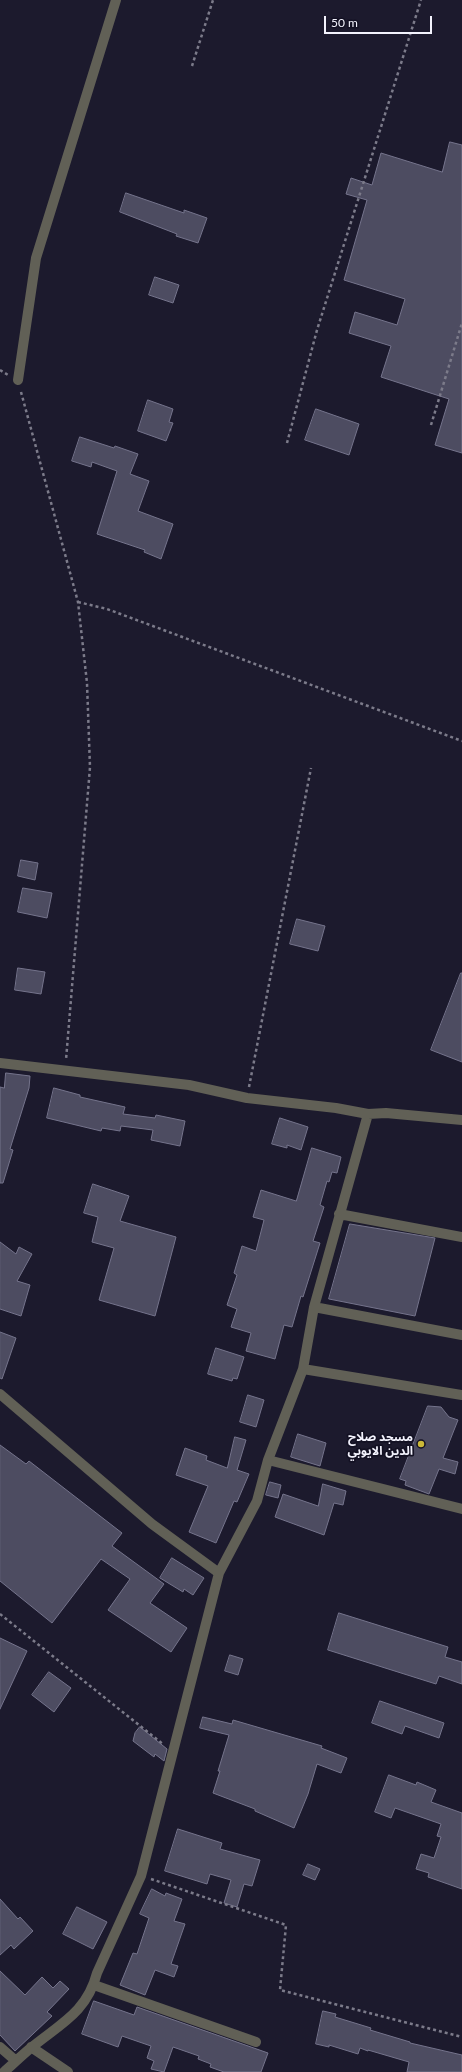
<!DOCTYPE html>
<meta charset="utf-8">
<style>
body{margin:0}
#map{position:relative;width:462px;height:2072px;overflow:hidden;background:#1c1a2d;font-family:Lato,sans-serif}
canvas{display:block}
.scale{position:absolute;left:324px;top:16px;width:108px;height:18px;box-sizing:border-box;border:2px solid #f3f3fd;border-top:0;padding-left:5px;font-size:12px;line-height:14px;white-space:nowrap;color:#f3f3fd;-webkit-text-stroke:3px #131123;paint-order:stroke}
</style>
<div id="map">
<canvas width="462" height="2072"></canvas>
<div class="scale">50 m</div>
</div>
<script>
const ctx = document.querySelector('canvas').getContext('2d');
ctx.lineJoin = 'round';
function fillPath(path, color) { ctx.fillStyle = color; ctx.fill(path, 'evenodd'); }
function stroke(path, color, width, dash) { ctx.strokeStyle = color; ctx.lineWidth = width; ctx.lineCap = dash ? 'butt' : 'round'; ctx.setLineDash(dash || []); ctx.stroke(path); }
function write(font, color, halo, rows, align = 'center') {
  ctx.font = font + ' Lato,"Noto Sans Arabic",sans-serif'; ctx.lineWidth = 3.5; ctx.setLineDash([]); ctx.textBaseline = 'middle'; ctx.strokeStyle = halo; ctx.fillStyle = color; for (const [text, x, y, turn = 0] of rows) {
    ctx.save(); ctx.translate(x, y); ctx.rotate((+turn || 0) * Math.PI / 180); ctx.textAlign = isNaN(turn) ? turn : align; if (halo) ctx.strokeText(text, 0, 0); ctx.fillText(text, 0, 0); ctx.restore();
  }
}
const building = new Path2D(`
 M450 142 462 145V453L435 445 449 399 381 377 391 346 349 333 355 312 397 325 405 299 344 280 367 200 346 194 351 178 372 185 381 153 442 172Z
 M126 193 184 213V210L207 218 198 243 176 236 177 234 120 212Z
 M155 277 179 285 173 303 149 295Z
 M148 400 173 409 169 422 173 423 166 441 138 431Z
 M316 409 359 424 349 455 305 440Z
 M80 437 114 448 115 446 138 454 130 474 149 481 138 511 173 524 161 559 144 552 145 550 97 534 117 471 92 462 91 467 72 461Z
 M21 860 38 863 35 880 18 876Z
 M23 888 52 893 47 918 18 912Z
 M297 919 325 926 318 951 290 944Z
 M18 968 45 972 41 994 15 990Z
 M461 973H462V1062L431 1050Z
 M6 1073 30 1076 29 1088 10 1149 13 1150 3 1183H0V1087L4 1088Z
 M54 1088 80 1095V1097L125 1107 123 1114 155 1118 156 1115 185 1121 180 1146 151 1140 153 1130 121 1126 120 1131 102 1128 101 1131 47 1118Z
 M280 1118 308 1127 301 1150 287 1145V1148L272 1144Z
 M312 1148 341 1157 337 1173 332 1172 329 1182 327 1181 320 1205 324 1207 313 1241 320 1243 303 1297 301 1296 292 1327 284 1325 275 1359 246 1351 251 1333 231 1327 237 1309 227 1305 237 1275 234 1273 242 1246 256 1251 264 1220 253 1217 261 1190 296 1201Z
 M93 1184 129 1196 120 1221 176 1237 155 1316 99 1300 114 1248 92 1242 98 1217 84 1213Z
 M350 1224 435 1238 415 1316 329 1299Z
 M0 1242 16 1254 19 1247 32 1254 17 1281 30 1285 21 1316 0 1309Z
 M0 1332 16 1338 2 1379 0 1378Z
 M216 1348 244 1357 237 1379 233 1378 232 1381 208 1374Z
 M248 1395 264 1400 256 1427 240 1422Z
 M428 1406 441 1407 449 1417 458 1420 443 1458 458 1462 455 1474 439 1469 429 1494 405 1485 406 1481 400 1479Z
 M298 1434 326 1443 320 1466 291 1457Z
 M235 1437 246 1440 237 1470 249 1474 237 1502 234 1501 216 1543 189 1532 208 1486 176 1475 185 1448 207 1456 206 1460 227 1468Z
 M0 1445 26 1464 29 1461 122 1533 112 1546 164 1584 150 1603 187 1628 171 1652 108 1610 130 1579 101 1559 52 1623 0 1581Z
 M270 1482 281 1485 278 1498 266 1495Z
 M323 1484 346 1491 343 1505 334 1503 324 1535 275 1517 283 1494 318 1506Z
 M172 1558 204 1578 193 1595 184 1589 183 1592 160 1578Z
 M339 1613 448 1647 445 1657 462 1662V1684L439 1676 436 1684 328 1650Z
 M0 1638 27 1651 0 1709Z
 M230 1655 243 1659 238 1675 225 1671Z
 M49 1672 71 1688 54 1712 32 1695Z
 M380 1701 444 1723 439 1738 405 1726 402 1734 372 1723Z
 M203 1717 232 1724 233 1720 322 1746 321 1748 347 1758 341 1773 317 1764 308 1794 294 1828 255 1811V1809L213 1793 220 1771H218L229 1735 200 1728Z
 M140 1727 167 1749 164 1761 155 1754 154 1757 133 1741 135 1733Z
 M389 1775 416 1785 417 1782 436 1790 431 1802 462 1813V1889L428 1877 429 1873 416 1869 421 1854 434 1858 441 1837 437 1836 441 1824 395 1808 391 1818 375 1812Z
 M178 1829 222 1843 220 1849 260 1860 252 1886 244 1884 237 1907 224 1903 231 1880 210 1874 207 1884 165 1871Z
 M308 1864 320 1869 315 1880 303 1875Z
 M152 1889 165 1896 166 1893 182 1899 174 1921 185 1924 171 1964 178 1966 174 1977 155 1970 145 1995 120 1985 133 1953 137 1954 149 1918 140 1914Z
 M0 1899 18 1919 20 1917 33 1931 14 1949 11 1945 0 1955Z
 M77 1907 107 1922 93 1949 63 1934Z
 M0 1971 25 1995 42 1977 53 1988 60 1981 69 1989 47 2012 52 2016 15 2051 0 2035Z
 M94 2001 134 2015 137 2007 268 2053 261 2072H224L210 2067 211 2064 198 2059 199 2056 173 2047 164 2072 151 2069 154 2061 147 2058 151 2046 122 2036 118 2047 82 2034Z
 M323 2011 336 2014 335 2017 371 2028 370 2030 410 2042V2043L462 2055V2072H407L409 2062 368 2050V2051L360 2048 358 2054 329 2045V2047L316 2044Z`);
fillPath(building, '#4d4c61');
stroke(building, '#75748c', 1);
stroke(new Path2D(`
 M192 66 213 0
 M0 370 8 375
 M21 392 78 602 87 683 90 767 66 1060
 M431 425 462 323
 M287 443 317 330 421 0
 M78 602 107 609 462 741
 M249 1087 311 768
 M0 1614 164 1745
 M151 1879 286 1925 280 1990 462 2037`), '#7c7b8a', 2.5, [3, 3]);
stroke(new Path2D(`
 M18 380 36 258 116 0
 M0 1063 189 1085 247 1098 336 1108 368 1114 386 1113 462 1120
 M339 1214 462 1237
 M314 1307 462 1335
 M303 1369 462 1395
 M0 1394 152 1524 219 1573
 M268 1460 462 1509
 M94 1985 256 2042
 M0 2047 16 2061
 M31 2047 68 2072
 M4 2072C13 2064 22 2055 32 2047 60 2024 87 2012 97 1973L141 1876 219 1573 257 1501 268 1460 303 1369 314 1307 368 1114`), '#616056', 10);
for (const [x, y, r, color] of [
 [421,1444,4,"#ccb938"]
]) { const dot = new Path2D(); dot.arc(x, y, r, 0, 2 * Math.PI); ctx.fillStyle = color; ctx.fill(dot); stroke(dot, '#131123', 1.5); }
write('bold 12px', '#f3f3fd', '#131123', [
 ["مسجد صلاح",413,1437],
 ["الدين الايوبي",413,1451]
], 'right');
</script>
